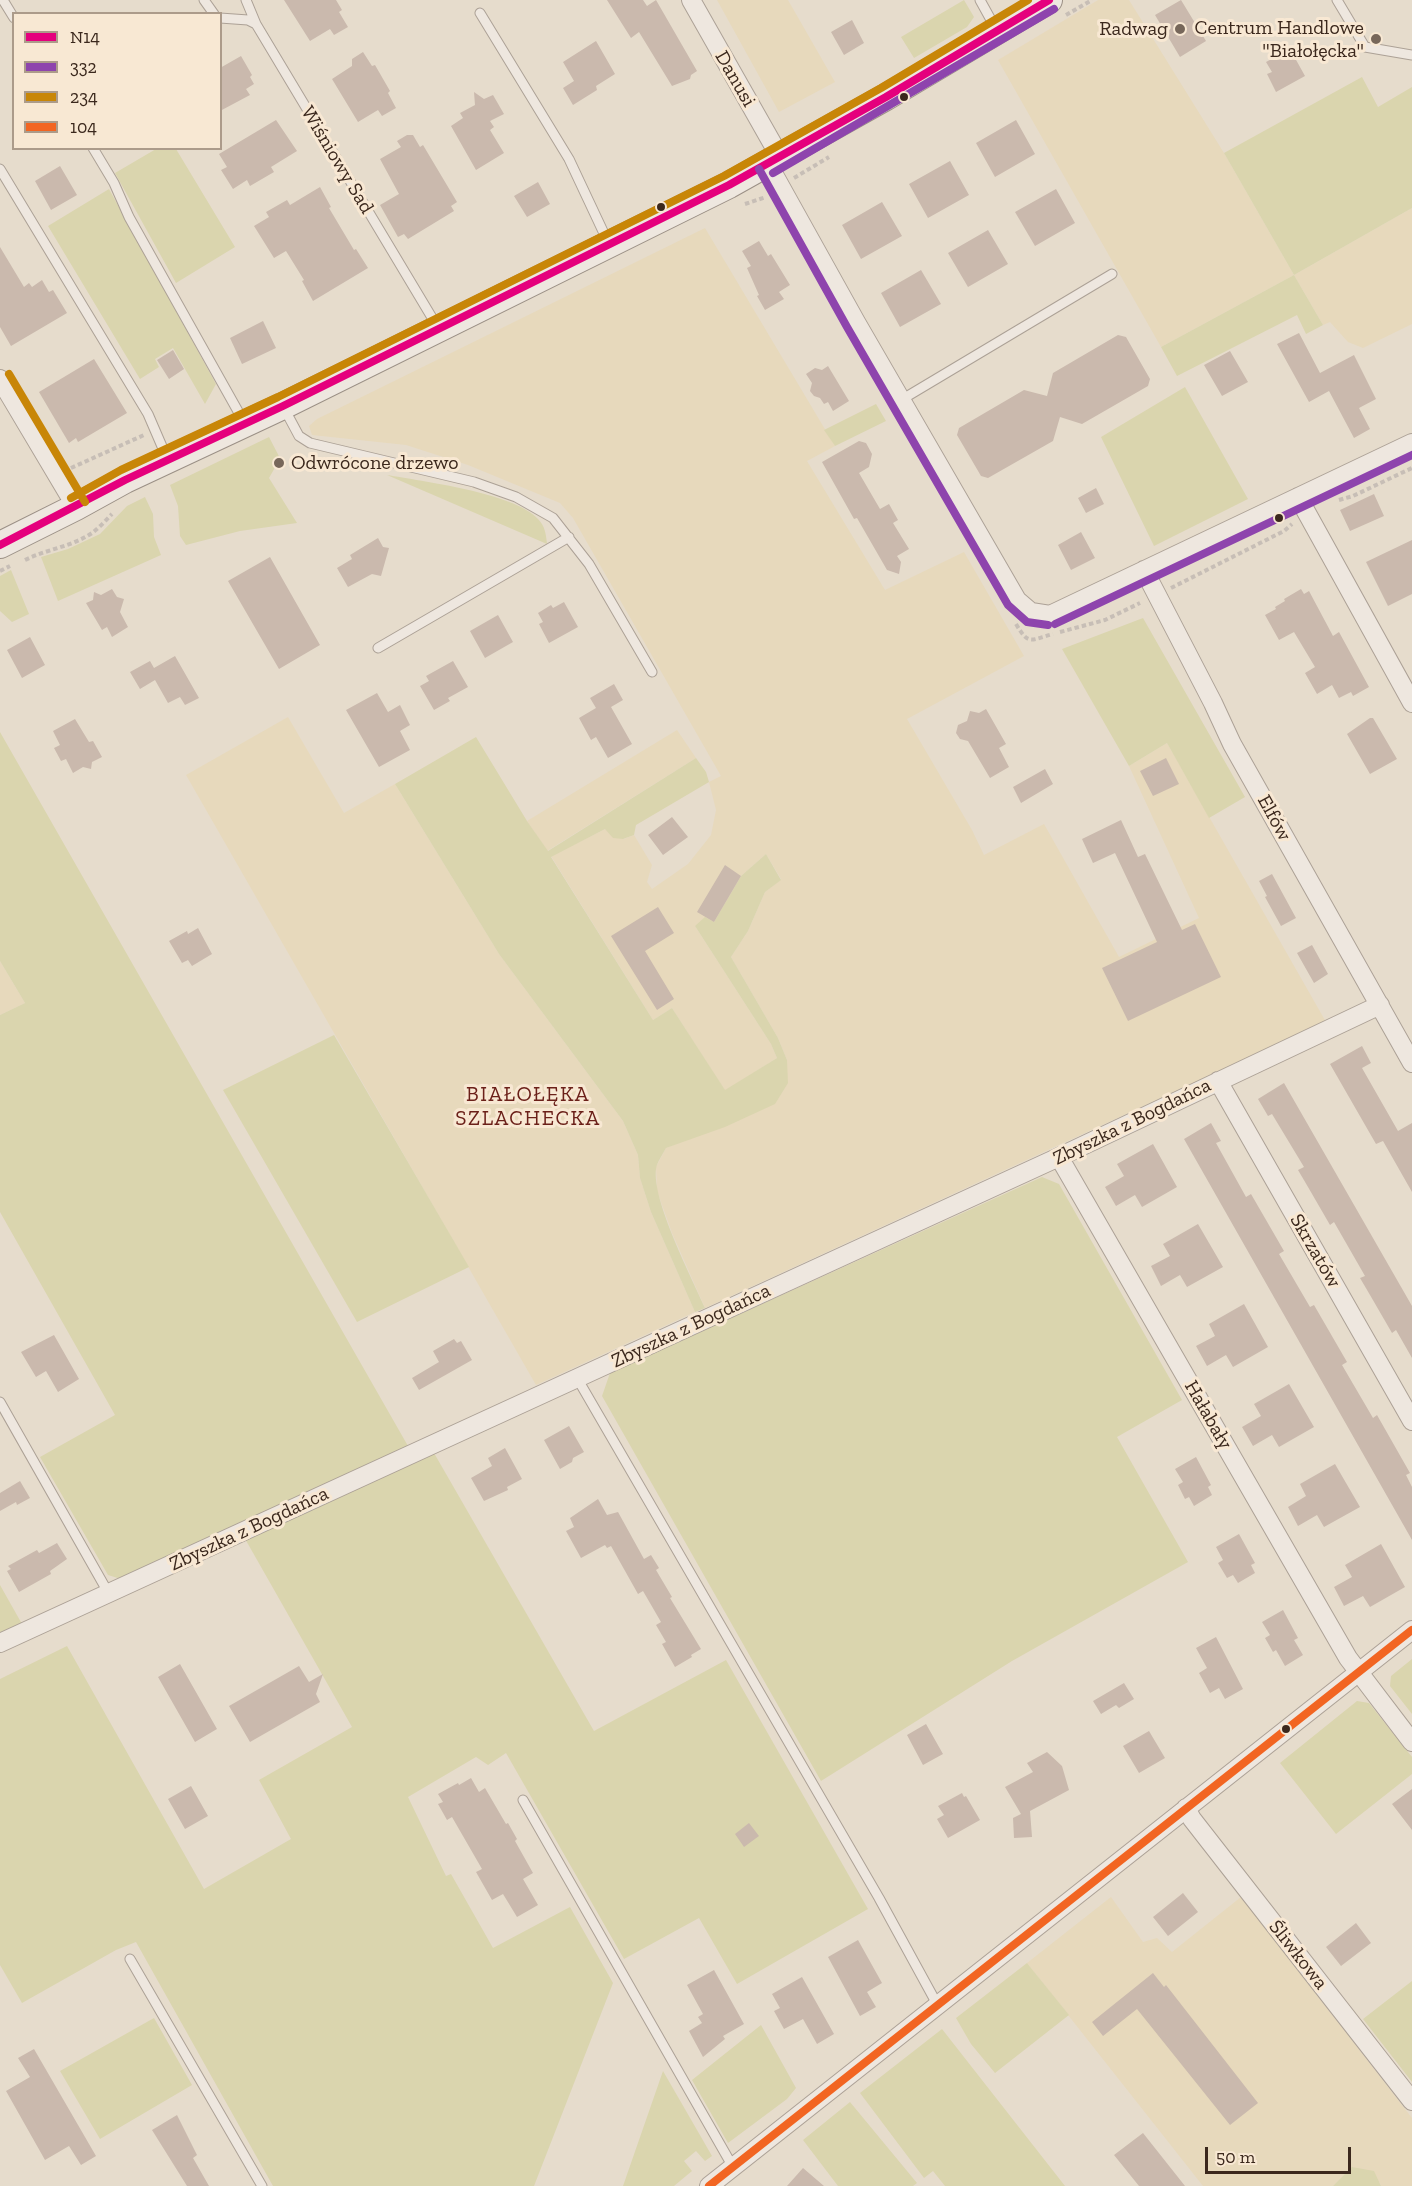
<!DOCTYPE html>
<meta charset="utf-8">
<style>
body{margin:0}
#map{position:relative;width:1412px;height:2186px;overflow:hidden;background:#e6dccc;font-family:"Zilla Slab",serif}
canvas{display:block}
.legend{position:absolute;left:12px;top:12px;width:210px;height:138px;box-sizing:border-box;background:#f8e8d3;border:2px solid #ac9b8a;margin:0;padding:8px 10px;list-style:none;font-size:18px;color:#3b281d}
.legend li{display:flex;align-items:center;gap:12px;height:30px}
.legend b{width:30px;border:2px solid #ac9b8a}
.scale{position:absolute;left:1205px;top:2147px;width:146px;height:27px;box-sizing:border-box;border:3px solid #3b281d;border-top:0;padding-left:8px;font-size:18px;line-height:21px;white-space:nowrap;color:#3b281d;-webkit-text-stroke:4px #f8e8d3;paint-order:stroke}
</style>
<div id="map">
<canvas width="1412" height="2186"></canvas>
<ul class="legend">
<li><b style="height:8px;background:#e5007d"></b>N14</li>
<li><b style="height:8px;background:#8e44ad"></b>332</li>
<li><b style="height:8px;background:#c88607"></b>234</li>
<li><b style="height:8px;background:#f26522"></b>104</li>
</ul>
<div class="scale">50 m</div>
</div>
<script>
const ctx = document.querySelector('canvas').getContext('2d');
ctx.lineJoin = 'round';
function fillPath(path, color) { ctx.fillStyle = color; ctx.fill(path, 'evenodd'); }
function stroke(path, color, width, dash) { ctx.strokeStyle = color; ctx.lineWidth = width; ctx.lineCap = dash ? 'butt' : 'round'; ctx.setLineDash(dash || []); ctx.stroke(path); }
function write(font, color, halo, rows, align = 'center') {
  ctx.font = font + ' "Zilla Slab",serif'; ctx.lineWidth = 6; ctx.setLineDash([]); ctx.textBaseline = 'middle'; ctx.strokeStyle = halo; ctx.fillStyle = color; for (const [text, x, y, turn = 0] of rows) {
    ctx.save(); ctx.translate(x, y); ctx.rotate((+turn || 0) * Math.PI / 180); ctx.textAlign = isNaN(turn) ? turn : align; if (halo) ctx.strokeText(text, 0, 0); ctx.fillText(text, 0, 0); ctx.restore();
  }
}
fillPath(new Path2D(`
 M717 0H788L835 82 779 112Z
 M1098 0H1129L1224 153 1294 275 1412 208V324L1363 348 1348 342 1330 322 1323 325 1294 275 1161 347 998 60Z
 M705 228 835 446 807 461 885 590 964 552 1024 656 907 719 972 830 984 855 1044 824 1119 957 1199 918 1129 766 1167 743 1326 1022 705 1308 672 1233 657 1191 656 1167 666 1148 684 1140 787 1060 778 1038 731 957 748 931 765 892 781 879 766 854 741 876 714 922 695 926 771 1044 777 1058 725 1091 672 1008 653 1020 551 856 605 829 624 839 634 835 652 865 647 882 652 889 688 864 711 835 716 810 709 782 721 776 573 518 560 503 468 465 406 445 312 435 309 426 317 419Z
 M288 717 344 813 395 784 499 954 623 1121 638 1155 640 1178 651 1212 695 1312 536 1385 186 775Z
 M677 730 696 758 547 851 527 821Z
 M0 961 25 1003 0 1015Z
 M1111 1897 1143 1942 1157 1938 1172 1952 1241 1897 1412 2118V2186H1381L1380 2183 1353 2167 1333 2186H1203L1027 1963Z`), '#e7d9bc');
fillPath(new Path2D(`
 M964 0 974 17 967 27 914 58 901 37Z
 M1362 77 1378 107 1412 87V208L1294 275 1323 325 1306 334 1297 315 1177 376 1161 347 1294 275 1224 153Z
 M156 149H176L235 247 176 283 115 173Z
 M109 189 216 384 205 404 173 348 155 359 159 367 140 379 48 226Z
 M1185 387 1248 499 1154 546 1101 437Z
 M876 404 886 421 835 446 824 430Z
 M269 437 283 464H277L269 478 297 523 240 531 186 545 180 536 178 506 170 485Z
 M387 475C421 481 515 493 538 519 545 526 546 534 547 544Z
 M145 497 153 514 154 537 161 555 58 601 41 557 68 549 100 534 127 506Z
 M11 570 29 614 12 622 0 611V576Z
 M1143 618 1245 797 1209 818 1167 743 1129 766 1062 649Z
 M0 732 408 1446 121 1579 108 1575 40 1457 115 1415 0 1212V1015L25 1003 0 961Z
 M476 737 527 821 548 851 696 758 706 772 709 782 636 825 634 835 623 839 613 838 605 829 551 857 653 1020 672 1008 725 1090 777 1058 771 1044 695 926 705 917 714 922 741 876 766 854 781 880 765 892 748 931 731 957 778 1038 787 1060 788 1083 775 1104 725 1127 666 1148C663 1154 657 1162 656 1169 652 1201 691 1276 705 1308L695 1312 651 1212 640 1178 638 1155 623 1121 499 954 395 784Z
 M334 1035 469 1267 357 1322 223 1090Z
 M1042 1177 1059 1184 1182 1400 1117 1437 1188 1562 1012 1661 821 1781 602 1396 610 1373Z
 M434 1453 594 1731 726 1660 868 1909 737 1984 699 1918 624 1959 506 1753 488 1765 476 1757 408 1797 446 1876 451 1874 493 1948 570 1907 613 1983 534 2186H273L136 1942 116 1950 22 2003 0 1965V1679L67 1646 204 1889 291 1839 259 1780 352 1727 244 1537Z
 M0 1585 22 1624 0 1634Z
 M1412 1659V1714L1390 1686 1391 1676Z
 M1357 1701 1369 1703 1412 1757V1774L1336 1834 1280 1763Z
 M1027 1963 1069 2015 995 2073 971 2044 956 2018Z
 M1412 1981V2082L1363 2019Z
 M154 2018 192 2085 100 2139 60 2071Z
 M761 2025 796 2088 787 2099 728 2143 692 2080Z
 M942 2029 1065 2186H945L933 2171 924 2178 860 2093Z
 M663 2071 712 2156 705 2161 696 2151 684 2161 692 2171 674 2186H623Z
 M850 2102 917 2183 913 2186H838L803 2140Z
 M1352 2167 1374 2171 1381 2186H1333Z`), '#dad5ae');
fillPath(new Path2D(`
 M284 0H336L342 10 339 12 348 27 334 35 330 29 310 41Z
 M607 0H643L647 6 656 0 697 71 691 75 690 79 672 86 639 32 631 38Z
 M1181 0 1206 41 1180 57 1155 15Z
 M852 20 864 43 844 55 831 32Z
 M596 41 615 74 596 86 597 90 573 105 563 88 574 81 563 62Z
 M1290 49 1305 76 1276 92 1267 74 1272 72 1266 62Z
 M363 52 372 66 375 65 390 91 388 93 396 108 382 116 378 110 358 122 332 79 352 66V59Z
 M241 56 252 75 250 77 254 84 246 89 250 95 220 111V68Z
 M474 92 484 99 493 95 504 114 490 121 494 127 490 130 504 153 476 170 451 126 463 118 460 113 475 105Z
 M276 120 297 151 271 167 274 172 250 186 247 180 233 189 221 170 227 167 219 154Z
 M1016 120 1035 154 995 177 976 143Z
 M407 135H413L420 147 423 145 457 202 451 206 454 211 408 239 404 234 398 237 380 205 399 194 380 159 401 147 397 141Z
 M950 161 969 195 928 218 909 184Z
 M60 166 77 195 51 210 35 181Z
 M538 182 550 204 527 217 514 196Z
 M320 187 331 207 329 208 354 250 356 249 368 268 313 301 302 281 304 280 286 251 274 258 254 226 269 217 266 212 287 200 290 205Z
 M1056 189 1075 223 1035 246 1015 212Z
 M882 202 902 236 861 259 842 225Z
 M988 230 1008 264 968 287 948 253Z
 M759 241 768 256 771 254 790 285 779 292 784 299 765 310 757 296 759 295 747 268 751 266 742 251Z
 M0 247 24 287 29 283 32 287 42 280 49 292 53 290 67 313 11 346 0 327Z
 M921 270 941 304 900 327 881 293Z
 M263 321 276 348 242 364 230 338Z
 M1299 333 1320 373 1354 355 1376 399 1359 408 1370 429 1354 438 1329 391 1309 402 1277 344Z
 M1118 335 1126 337 1150 379 1148 386 1082 424 1060 417 1053 441 988 478 981 476 957 435 959 428 1024 390 1047 396 1053 373Z
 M173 350 184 369 169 379 157 360Z
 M1230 351 1248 382 1222 396 1204 365Z
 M94 359 127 413 78 442 76 438 69 443 39 392Z
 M828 366 849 401 833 411 828 402 824 404 820 398 814 396 810 391 812 383 806 374 815 368 822 370Z
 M859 441 866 443 872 454 869 467 859 473 880 509 889 504 898 520 893 523 909 549 897 556 901 562 899 574 887 570 857 518 854 519 822 462Z
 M1096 488 1104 504 1086 513 1078 498Z
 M1374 494 1384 516 1350 531 1340 510Z
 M1081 532 1095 558 1071 570 1058 545Z
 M378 538 383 547 389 548 381 576 372 574 348 587 337 568 352 559 350 555Z
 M1412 540V594L1388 606 1366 562Z
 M270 557 320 645 279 669 228 581Z
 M112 589 117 597 124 599 120 612 128 627 112 637 107 627 102 630 86 603 93 600 94 592 101 595Z
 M1301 589 1304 594 1309 591 1333 636 1339 632 1369 687 1353 696 1351 692 1339 698 1332 685 1317 694 1305 673 1315 667 1294 632 1279 640 1265 615 1276 609 1275 607 1285 601 1284 599Z
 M564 602 578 627 549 643 539 624 543 622 538 613 551 605 553 608Z
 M498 615 513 642 485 658 470 631Z
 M30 637 45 665 22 678 7 650Z
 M175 656 199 698 185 705 180 697 168 703 155 680 140 689 130 672 150 661 154 668Z
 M453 661 468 687 448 698 450 701 434 710 420 686 429 681 426 676Z
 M614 684 623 700 611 707 632 744 608 758 596 737 591 740 579 718 596 708 590 698Z
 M377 693 388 712 400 705 410 725 400 731 410 750 379 767 346 710Z
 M986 709 1006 744 999 748 1009 767 990 778 968 741 960 739 956 733 958 725 967 721 970 711 979 713Z
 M1370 718H1373L1397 759 1370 774 1347 734Z
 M75 719 89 742 93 741 102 757 92 762 91 769 83 767 73 773 66 759 61 761 54 748 60 745 53 731Z
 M1166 758 1179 784 1153 796 1140 771Z
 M1045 769 1053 784 1021 803 1013 787Z
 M672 817 688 837 663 855 648 835Z
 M1121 820 1138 857 1145 854 1182 930 1195 924 1221 977 1128 1021 1102 968 1157 942 1115 853 1093 863 1082 839Z
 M725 865 741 876 714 922 697 912Z
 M1272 874 1296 918 1281 926 1265 897 1267 896 1259 881Z
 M658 907 674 933 645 951 674 999 657 1010 611 936Z
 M198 928 212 954 192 966 188 960 182 963 169 941 187 931 188 934Z
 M1312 945 1328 974 1314 983 1297 953Z
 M1362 1046 1371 1063 1362 1068 1398 1131 1412 1123V1192L1383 1141 1376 1144 1330 1064Z
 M1284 1083 1412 1306V1358L1396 1330 1392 1333 1370 1295 1360 1278 1365 1276 1334 1222 1330 1225 1308 1187 1298 1170 1304 1167 1272 1114 1268 1116 1258 1099Z
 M1211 1123 1221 1141 1216 1143 1246 1197 1251 1194 1284 1251 1279 1254 1310 1307 1314 1305 1347 1362 1342 1365 1373 1418 1377 1415 1410 1473 1406 1475 1412 1487V1540L1184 1139Z
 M1153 1144 1177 1187 1142 1207 1135 1195 1116 1206 1105 1187 1124 1176 1117 1164Z
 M1198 1224 1223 1267 1187 1287 1180 1275 1161 1286 1151 1266 1170 1256 1163 1244Z
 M1244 1304 1268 1347 1233 1367 1226 1355 1207 1366 1196 1346 1215 1336 1209 1324Z
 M54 1335 79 1379 58 1392 46 1371 36 1377 21 1352Z
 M454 1339 457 1343 461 1341 472 1360 419 1390 412 1378 439 1362 433 1351Z
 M1289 1384 1314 1427 1279 1447 1272 1435 1253 1446 1242 1427 1261 1416 1254 1404Z
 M569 1426 584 1452 573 1458 572 1462 560 1469 544 1440Z
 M505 1448 522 1479 507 1487 508 1490 484 1501 471 1478 492 1466 488 1458Z
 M1196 1457 1211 1485 1208 1487 1212 1495 1194 1506 1189 1497 1185 1499 1178 1485 1183 1482 1175 1469Z
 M1335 1464 1360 1507 1324 1527 1317 1515 1298 1526 1288 1507 1306 1496 1300 1484Z
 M20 1481 30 1498 17 1505 16 1502 0 1511V1493Z
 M598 1499 607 1515 618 1512 644 1559 651 1555 659 1568 656 1570 672 1597 670 1598 701 1649 691 1655 692 1657 675 1667 662 1644 666 1642 656 1625 661 1622 643 1591 638 1594 611 1546 607 1548 605 1545 581 1558 566 1531 574 1527 570 1518Z
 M1239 1534 1255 1563 1251 1565 1255 1573 1238 1583 1233 1575 1227 1578 1218 1563 1223 1560 1216 1547Z
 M57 1543 67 1559 50 1571 51 1574 19 1592 7 1571 11 1569 8 1566 37 1550 39 1553Z
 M1381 1544 1405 1587 1370 1607 1363 1596 1344 1606 1334 1587 1352 1577 1345 1565Z
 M1283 1610 1298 1638 1294 1640 1303 1655 1285 1666 1276 1650 1273 1652 1265 1638 1270 1635 1262 1622Z
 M1216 1637 1243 1689 1225 1699 1219 1688 1210 1693 1199 1673 1207 1668 1196 1648Z
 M180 1664 217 1729 195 1742 158 1677Z
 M299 1666 309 1682 323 1674 316 1694 320 1702 250 1742 229 1706Z
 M1124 1683 1134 1699 1119 1708 1116 1705 1101 1714 1093 1701Z
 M926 1724 943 1754 923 1765 907 1735Z
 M1149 1731 1165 1758 1139 1773 1123 1746Z
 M1047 1752 1062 1766 1069 1790 1030 1811 1032 1837 1014 1838 1013 1818 1021 1814 1005 1787 1033 1772 1027 1763Z
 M471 1778 479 1792 485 1788 506 1824 508 1823 517 1839 515 1841 533 1873 523 1879 538 1905 517 1917 503 1894 492 1900 476 1872 482 1869 452 1817 447 1820 438 1804 443 1802 438 1794 458 1783 459 1785Z
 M191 1786 208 1816 185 1829 168 1799Z
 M1412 1789V1830L1392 1804Z
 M962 1793 964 1797 966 1796 980 1820 948 1838 937 1819 944 1815 938 1806Z
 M749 1823 759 1836 744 1847 735 1834Z
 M1183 1893 1198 1912 1168 1936 1153 1917Z
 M1356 1923 1371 1943 1341 1966 1326 1947Z
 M858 1940 882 1983 867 1992 876 2007 860 2016 828 1957Z
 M714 1970 744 2024 723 2036 725 2039 703 2057 689 2031 702 2023 698 2017 703 2014 687 1985Z
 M1153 1973 1164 1987 1166 1985 1258 2103 1230 2125 1137 2009 1103 2036 1092 2022Z
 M802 1977 834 2034 817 2044 803 2019 784 2029 774 2011 780 2008 772 1994Z
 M34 2049 96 2156 81 2165 69 2146 45 2160 6 2091 30 2077 18 2058Z
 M177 2115 197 2155 193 2158 209 2186H187L152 2130Z
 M1143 2133 1185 2186H1139L1114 2155Z
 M803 2168 824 2186H787Z`), '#cab9ad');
const lane = new Path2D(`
 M3 0 14 18
 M204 0 214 14
 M246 0 256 24 437 326
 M980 0 996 29
 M1337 0 1365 47 1412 55
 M480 13 569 159 608 242
 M220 18 248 20 256 24
 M93 148 114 183 129 217 244 422
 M0 169 148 414 167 458
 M901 400 1112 274
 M284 408 299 436 310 443 474 482 516 497 553 518 589 564 652 672
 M378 648 569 537
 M577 1378 879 1898 937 2004
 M0 1402 109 1594
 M523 1800 733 2167
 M130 1959 262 2186`);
const street = new Path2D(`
 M691 0 780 157
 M768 164 856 322 1017 600 1031 612 1050 615 1412 443
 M0 379 76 507
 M1298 497 1412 703
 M1144 570 1213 703 1232 744 1412 1063
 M1218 1081 1412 1421
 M1059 1157 1348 1658 1412 1742
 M0 1643 1059 1157 1380 1005
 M1186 1808 1192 1819 1412 2101
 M709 2186 1412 1630`);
const secondary = new Path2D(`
 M0 545 76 507 125 480 283 406 729 185 886 97 1049 0`);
stroke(lane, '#aca196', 11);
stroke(street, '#aca196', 20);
stroke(secondary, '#9b9086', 28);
stroke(new Path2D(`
 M1066 15 1092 0
 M794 178 829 157
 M745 204 766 197
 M71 468 144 435
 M1339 500 1353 496 1412 468
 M25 560C47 549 71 547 92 533 99 528 106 520 112 514
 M0 571 10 566
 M1171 588 1284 531 1292 524
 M1016 624C1029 646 1030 640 1053 634
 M1060 632 1105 620 1140 603`), '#c7beb6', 4, [4.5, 3]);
stroke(lane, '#eee7df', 9);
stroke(street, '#eee7df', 18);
stroke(secondary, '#eee7df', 26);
stroke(new Path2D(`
 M0 545 125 480 283 406 729 185 886 97 1049 0`), '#e5007d', 8);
stroke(new Path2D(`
 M759 169 847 327 1008 605 1027 622 1048 625
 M773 173 1054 9
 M1055 624 1412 455`), '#8e44ad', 8);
stroke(new Path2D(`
 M9 374 85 502
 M71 498 121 470 278 397 724 176 881 88 1028 0`), '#c88607', 8);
stroke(new Path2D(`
 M709 2186 1412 1630`), '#f26522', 8);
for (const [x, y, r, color] of [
 [1180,29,6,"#77675a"],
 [1376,39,6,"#77675a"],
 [904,97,5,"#3b281d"],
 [661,207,5,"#3b281d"],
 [279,463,6,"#77675a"],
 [1279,518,5,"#3b281d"],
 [1286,1729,5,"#3b281d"]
]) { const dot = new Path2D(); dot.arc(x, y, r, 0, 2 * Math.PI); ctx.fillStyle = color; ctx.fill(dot); stroke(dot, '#f8e8d3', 2); }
write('20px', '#3b281d', '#f8e8d3', [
 ["Centrum Handlowe",1364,28],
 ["\"Białołęcka\"",1364,51],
 ["Radwag",1168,29],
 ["Odwrócone drzewo",291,463,"left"]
], 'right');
write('20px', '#3b281d', '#f8e8d3', [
 ["Danusi",735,79,60],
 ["Wiśniowy Sad",337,160,59],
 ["Elfów",1274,818,61],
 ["Zbyszka z Bogdańca",1132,1122,-26],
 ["Skrzatów",1315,1251,60],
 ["Zbyszka z Bogdańca",691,1326,-25],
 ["Hałabały",1208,1415,60],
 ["Zbyszka z Bogdańca",249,1529,-25],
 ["Śliwkowa",1298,1955,52]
]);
ctx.letterSpacing = '1.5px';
write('21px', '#6b2019', '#f8e8d3', [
 ["BIAŁOŁĘKA",528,1095],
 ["SZLACHECKA",528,1119]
]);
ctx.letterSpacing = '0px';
</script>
